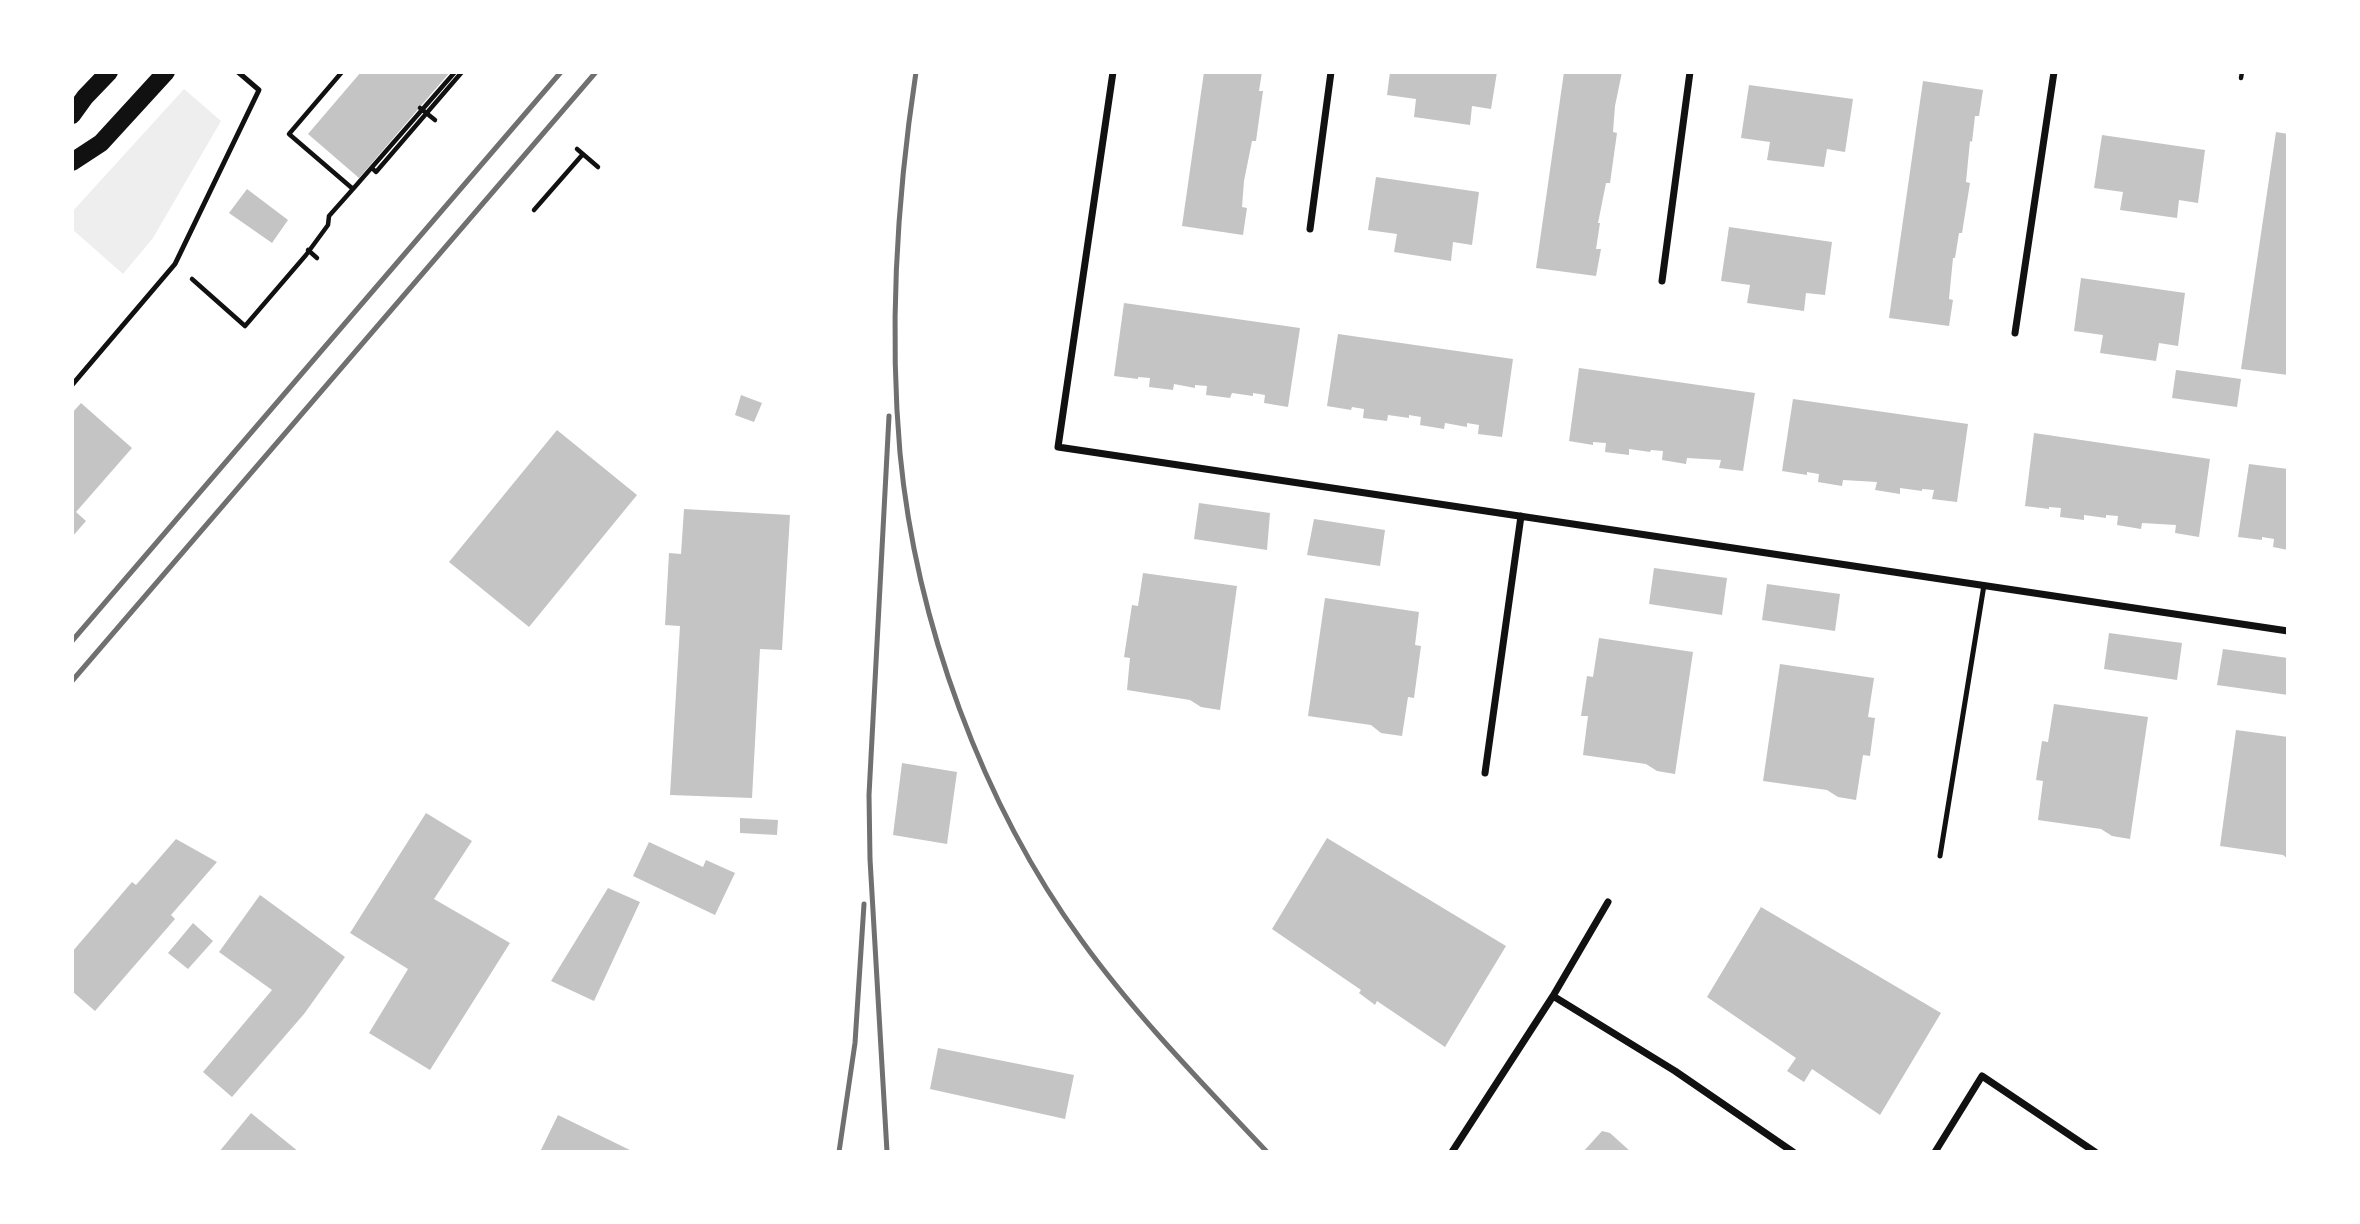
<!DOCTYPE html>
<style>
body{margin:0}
#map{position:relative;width:2360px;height:1224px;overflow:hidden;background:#fff;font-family:"Fira Sans",sans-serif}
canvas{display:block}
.frame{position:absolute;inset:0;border:74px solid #fff;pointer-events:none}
</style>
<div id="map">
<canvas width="2360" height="1224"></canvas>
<div class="frame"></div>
</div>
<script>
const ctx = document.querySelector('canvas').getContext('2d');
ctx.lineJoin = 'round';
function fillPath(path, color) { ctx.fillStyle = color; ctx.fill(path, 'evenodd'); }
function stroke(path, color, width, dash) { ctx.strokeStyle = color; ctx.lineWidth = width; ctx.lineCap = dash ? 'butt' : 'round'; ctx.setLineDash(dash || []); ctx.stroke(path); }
fillPath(new Path2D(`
 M184 89 221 121 153 238 123 274 72 229V212Z`), '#eee');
fillPath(new Path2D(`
 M361 72H450L359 178 308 134Z
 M1204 72H1262L1259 91H1263L1256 141H1252L1244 181 1242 207 1247 208 1243 235 1182 226Z
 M1390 72H1497L1491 109 1472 106 1470 125 1414 117 1416 99 1387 95Z
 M1564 72H1622L1615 106 1613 132 1617 133 1610 183H1606L1598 223H1600L1596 249H1601L1596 276 1536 268Z
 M1923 81 1983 90 1979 116H1975L1972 142 1970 141 1966 182 1970 183 1962 233H1959L1955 258H1953L1949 299 1953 300 1949 326 1889 318Z
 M1749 85 1853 99 1845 152 1827 149 1824 167 1767 160 1770 142 1741 138Z
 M2276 132 2288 134V375L2241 369Z
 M2102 135 2205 150 2198 203 2179 200 2177 218 2120 210 2123 192 2094 188Z
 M1376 177 1479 192 1472 245 1453 242 1451 261 1394 252 1397 234 1368 230Z
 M247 189 288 220 272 243 229 213Z
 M1729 227 1832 242 1825 295 1806 293 1804 311 1747 303 1750 285 1721 281Z
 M2081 278 2185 293 2178 346 2159 343 2156 361 2100 353 2103 335 2074 331Z
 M1124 303 1300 328 1288 407 1264 403 1265 395 1253 393V396L1232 393 1230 398 1206 395 1207 386 1195 385V388L1174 384 1173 390 1149 387 1150 378 1138 377V379L1114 376Z
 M1338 334 1513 359 1502 437 1478 434 1479 425 1467 423V427L1445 423 1444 429 1420 425 1421 417 1409 415V418L1388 415 1387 421 1363 418 1364 409 1352 407 1351 410 1327 406Z
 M1579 368 1755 393 1743 471 1719 468 1721 460 1687 458 1686 464 1662 460 1663 451 1651 450 1650 452 1629 449V455L1605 452 1606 443 1593 442V445L1569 441Z
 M2176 370 2241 379 2237 407 2172 398Z
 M741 395 762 403 754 422 735 415Z
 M1793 399 1968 424 1957 502 1932 499 1934 490 1922 489V491L1900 488V494L1875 490 1877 482 1843 480 1842 486 1818 482 1819 474 1807 472V475L1782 471Z
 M81 403 132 448 76 512 86 521 72 537V413Z
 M557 430 637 495 529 627 449 562Z
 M2034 433 2210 459 2199 537 2175 533 2176 525 2142 523 2141 529 2117 525 2118 516 2106 515V518L2084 515V520L2060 517 2061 508 2049 507V509L2025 506Z
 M2249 464 2288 469V550L2273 547 2274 539 2262 537V540L2238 537Z
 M1199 503 1270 513 1267 550 1194 539Z
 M684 509 790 515 782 650 760 649 752 798 670 795 680 626 665 625 669 553 681 554Z
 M1314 519 1385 530 1380 566 1307 555Z
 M1654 568 1727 578 1722 615 1649 604Z
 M1143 573 1237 586 1220 710 1201 707 1190 700 1127 690 1130 658 1124 657 1132 605 1138 606Z
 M1767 584 1840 594 1835 631 1762 620Z
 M1325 598 1419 612 1415 645 1421 646 1414 698 1408 697 1402 736 1381 733 1371 725 1308 716Z
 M2109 633 2182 643 2177 680 2104 669Z
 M1599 638 1693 652 1675 774 1657 771 1646 764 1583 755 1588 716H1581L1587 676 1593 677Z
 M2223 649 2288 658V695L2217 685Z
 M1780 664 1874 678 1868 717 1875 718 1870 756 1863 755 1856 800 1838 797 1827 790 1763 781Z
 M2054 704 2148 717 2130 839 2112 836 2101 829 2038 820 2043 781 2036 780 2042 741 2048 742Z
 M2236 730 2288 737V859L2283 855 2220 846Z
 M902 763 957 772 947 844 893 835Z
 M426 813 472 841 434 899 510 943 430 1070 369 1033 408 969 350 933Z
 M740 818 778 820 777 835 740 833Z
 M1327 838 1506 946 1445 1047 1377 1001 1375 1005 1359 993 1361 990 1272 929Z
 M176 839 217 862 171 915 175 919 95 1011 72 991V952L132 882 136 885Z
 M649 842 703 867 706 860 735 873 715 915 633 876Z
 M608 888 640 902 594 1001 551 981Z
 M260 895 345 957 304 1014 232 1097 203 1072 272 990 219 952Z
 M1761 907 1941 1013 1880 1115 1812 1069 1804 1082 1787 1071 1796 1058 1707 997Z
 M193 923 213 941 188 969 168 953Z
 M938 1048 1074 1075 1065 1119 930 1089Z
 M251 1113 299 1152H219Z
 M558 1115 634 1152H540Z
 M1602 1131 1610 1133 1631 1152H1583Z`), '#c4c4c4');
stroke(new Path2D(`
 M342 72 289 134 353 189 455 72
 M2241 78 2242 72
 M420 108 435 120
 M577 149 598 167
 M372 168 376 172 462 72
 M534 210 583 154
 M308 250 317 258
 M192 279 245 326 306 255 328 225 329 216 353 189`), '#111', 4.5);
stroke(new Path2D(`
 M72 385 175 264 259 90 238 72
 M1940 856 1984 585`), '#111', 5);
stroke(new Path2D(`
 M1113 72 1058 447 2288 631
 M1310 229 1331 72
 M1662 281 1690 72
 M2015 333 2054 72
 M1485 773 1521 516
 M1608 902 1553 996 1675 1071 1793 1152
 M1452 1152 1553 996
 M1935 1152 1982 1076 2095 1152`), '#111', 7);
stroke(new Path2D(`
 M72 115 85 97 109 72
 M72 162 101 143 166 72`), '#111', 18);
stroke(new Path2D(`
 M916 72C897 197 889 327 900 453 916 622 982 804 1082 941 1137 1017 1203 1084 1267 1152
 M72 641 561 72
 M72 681 596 72
 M839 1152 855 1043 864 904
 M887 1152 870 859 869 795 889 416`), '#707070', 5);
</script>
